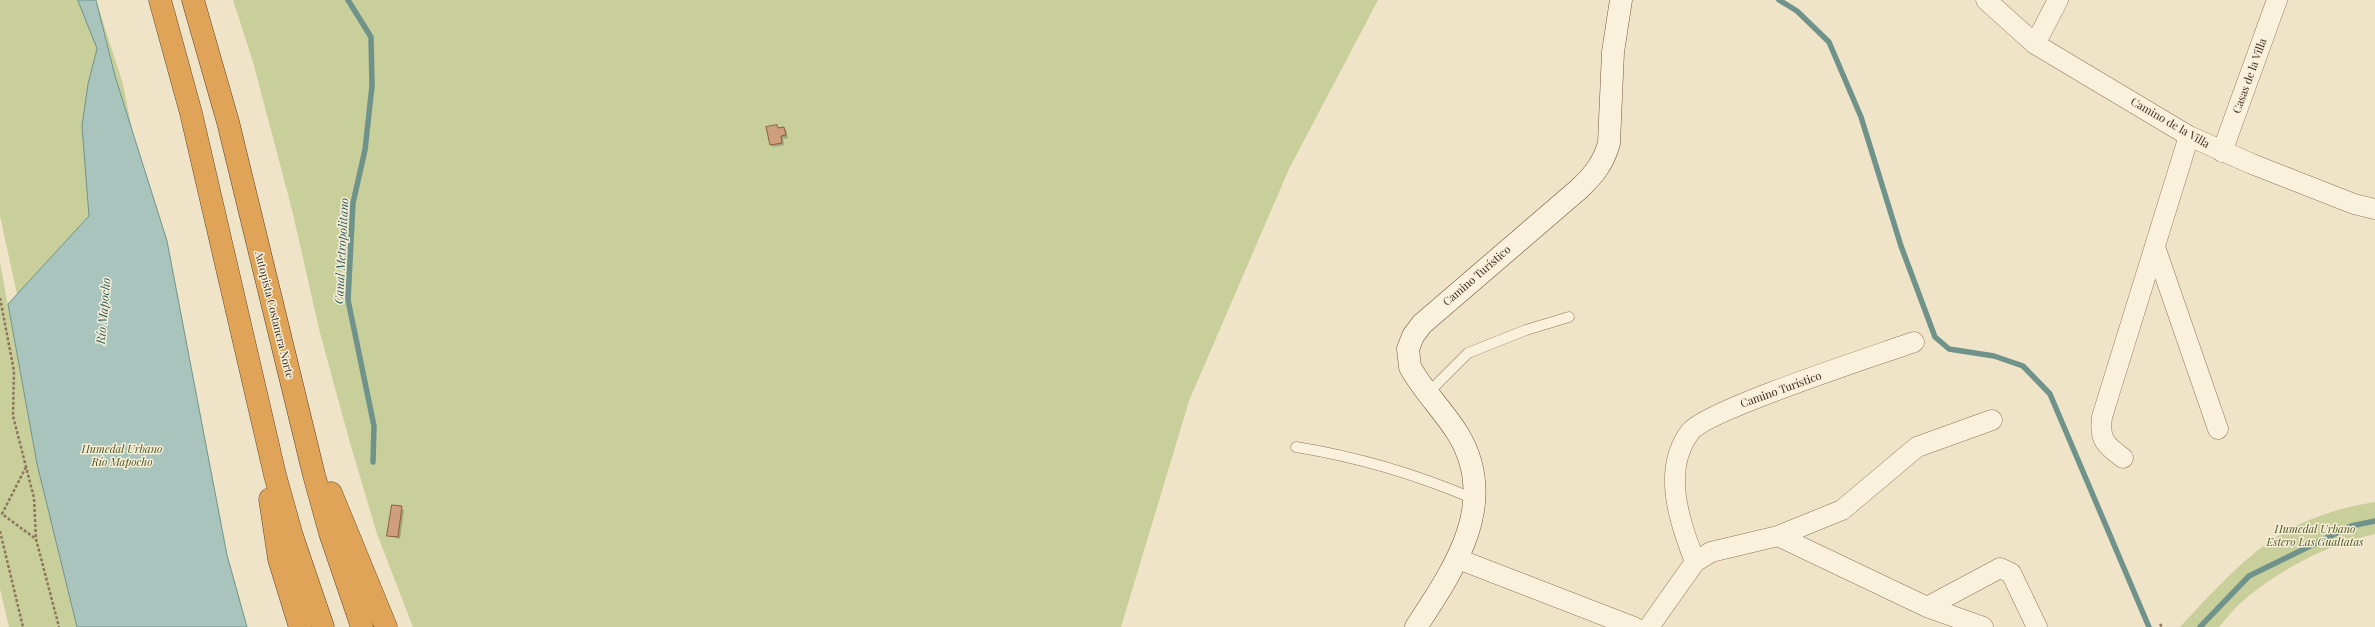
<!DOCTYPE html>
<meta charset="utf-8">
<style>
body{margin:0}
canvas{display:block;background:#f0e4c8}
</style>
<canvas width="2375" height="627"></canvas>
<script>
const ctx = document.querySelector('canvas').getContext('2d');
ctx.lineJoin = 'round';
function fillPath(path, color) { ctx.fillStyle = color; ctx.fill(path, 'evenodd'); }
function stroke(path, color, width, dash) { ctx.strokeStyle = color; ctx.lineWidth = width; ctx.lineCap = dash ? 'butt' : 'round'; ctx.setLineDash(dash || []); ctx.stroke(path); }
function write(font, color, halo, rows, align = 'center') {
  ctx.font = font + ' "Playfair Display",serif'; ctx.lineWidth = 3; ctx.setLineDash([]); ctx.textBaseline = 'middle'; ctx.strokeStyle = halo; ctx.fillStyle = color; for (const [text, x, y, turn = 0] of rows) {
    ctx.save(); ctx.translate(x, y); ctx.rotate((+turn || 0) * Math.PI / 180); ctx.textAlign = isNaN(turn) ? turn : align; if (halo) ctx.strokeText(text, 0, 0); ctx.fillText(text, 0, 0); ctx.restore();
  }
}
fillPath(new Path2D(`
 M0 0H96L123 84 169 318 20 308 0 216Z
 M233 0H1378L1289 169 1189 401 1121 627H413L377 534 350 443 320 333 292 210 253 62Z
 M0 262 37 464 77 627H9L0 589Z
 M2375 502V534C2327 545 2282 568 2244 600 2235 607 2227 618 2219 627H2180C2208 597 2241 560 2275 538 2304 519 2341 507 2375 502Z`), '#c9cf9b');
const water = new Path2D(`
 M78 0H96L115 76 167 241 227 555 247 627H77L37 464 8 304 89 216 82 126 88 84 97 49Z`);
fillPath(water, '#a9c4bc');
stroke(water, '#6f938a', 1);
fillPath(new Path2D(`
 M777 126 786 130 788 138 783 139 784 145 773 147 771 145 767 128Z
 M392 506 404 510 400 539 388 535Z`), '#0003');
stroke(new Path2D(`
 M348 0 371 37 372 86 365 150 353 203 348 300 374 426 373 462
 M1779 0 1797 11 1829 42 1861 117 1901 246 1935 337 1949 349 1994 356 2023 366 2050 394 2149 627
 M2200 627 2249 576 2351 526 2375 521`), '#6f938a', 5.5);
const building = new Path2D(`
 M777 125 778 128 784 127 786 135 781 136 782 143 770 145 766 127Z
 M392 505 402 506 398 537 387 536Z`);
fillPath(building, '#cf9f7d');
stroke(building, '#8d5f41', 1);
const lane = new Path2D(`
 M1428 393 1468 353 1526 330 1569 317
 M1296 447C1358 457 1416 474 1474 499`);
const street = new Path2D(`
 M1986 0 2035 44 2189 136 2252 164 2354 204 2375 209
 M2035 44 2058 0
 M2222 152 2277 0
 M2155 247 2218 429
 M2123 458C2105 445 2099 439 2102 417L2189 136
 M1778 536 1927 607 1983 627
 M1458 559 1634 627
 M1695 562C1680 522 1661 471 1690 432 1706 410 1878 355 1914 342
 M1927 607 2000 568 2011 573 2037 627
 M1649 627 1695 562 1711 552 1778 536 1842 510 1917 447 1992 420`);
const secondary = new Path2D(`
 M1416 627C1454 569 1500 503 1458 434 1444 411 1423 391 1410 367L1408 349 1413 336 1422 324 1579 189C1594 175 1604 162 1609 143L1613 52 1621 0`);
const highway = new Path2D(`
 M160 0 191 113 275 475 292 536 323 627
 M193 0 228 122 314 475 330 533 362 627
 M331 493 386 627
 M270 499 279 559 300 627`);
stroke(lane, '#8d765c', 11);
stroke(street, '#8d765c', 21);
stroke(secondary, '#6f573f', 23);
stroke(highway, '#5b4430', 23);
stroke(new Path2D(`
 M0 298 14 371 13 416 34 498 36 539 59 627
 M26 467 2 514 36 539
 M0 531 23 627
 M2160 624 2162 627`), '#8d765c', 2.5, [3, 2]);
stroke(lane, '#faf1dc', 10);
stroke(street, '#faf1dc', 20);
stroke(secondary, '#faf1dc', 22);
stroke(highway, '#e0a458', 22);
write('11px', '#3d2e20', '#f7eed8', [
 ["Casas de la Villa",2250,76,-70],
 ["Camino de la Villa",2170,123,30],
 ["Camino Turístico",1477,276,-41],
 ["Autopista Costanera Norte",274,315,76],
 ["Camino Turístico",1781,390,-20]
]);
write('italic 11px', '#4d5a26', '#f7eed8', [
 ["Humedal Urbano",122,450],
 ["Río Mapocho",122,463],
 ["Humedal Urbano",2315,530],
 ["Estero Las Gualtatas",2315,543]
]);
write('italic 12px', '#2f5d5a', '#f7eed8', [
 ["Canal Metropolitano",342,251,-87],
 ["Río Mapocho",104,311,-85]
]);
</script>
